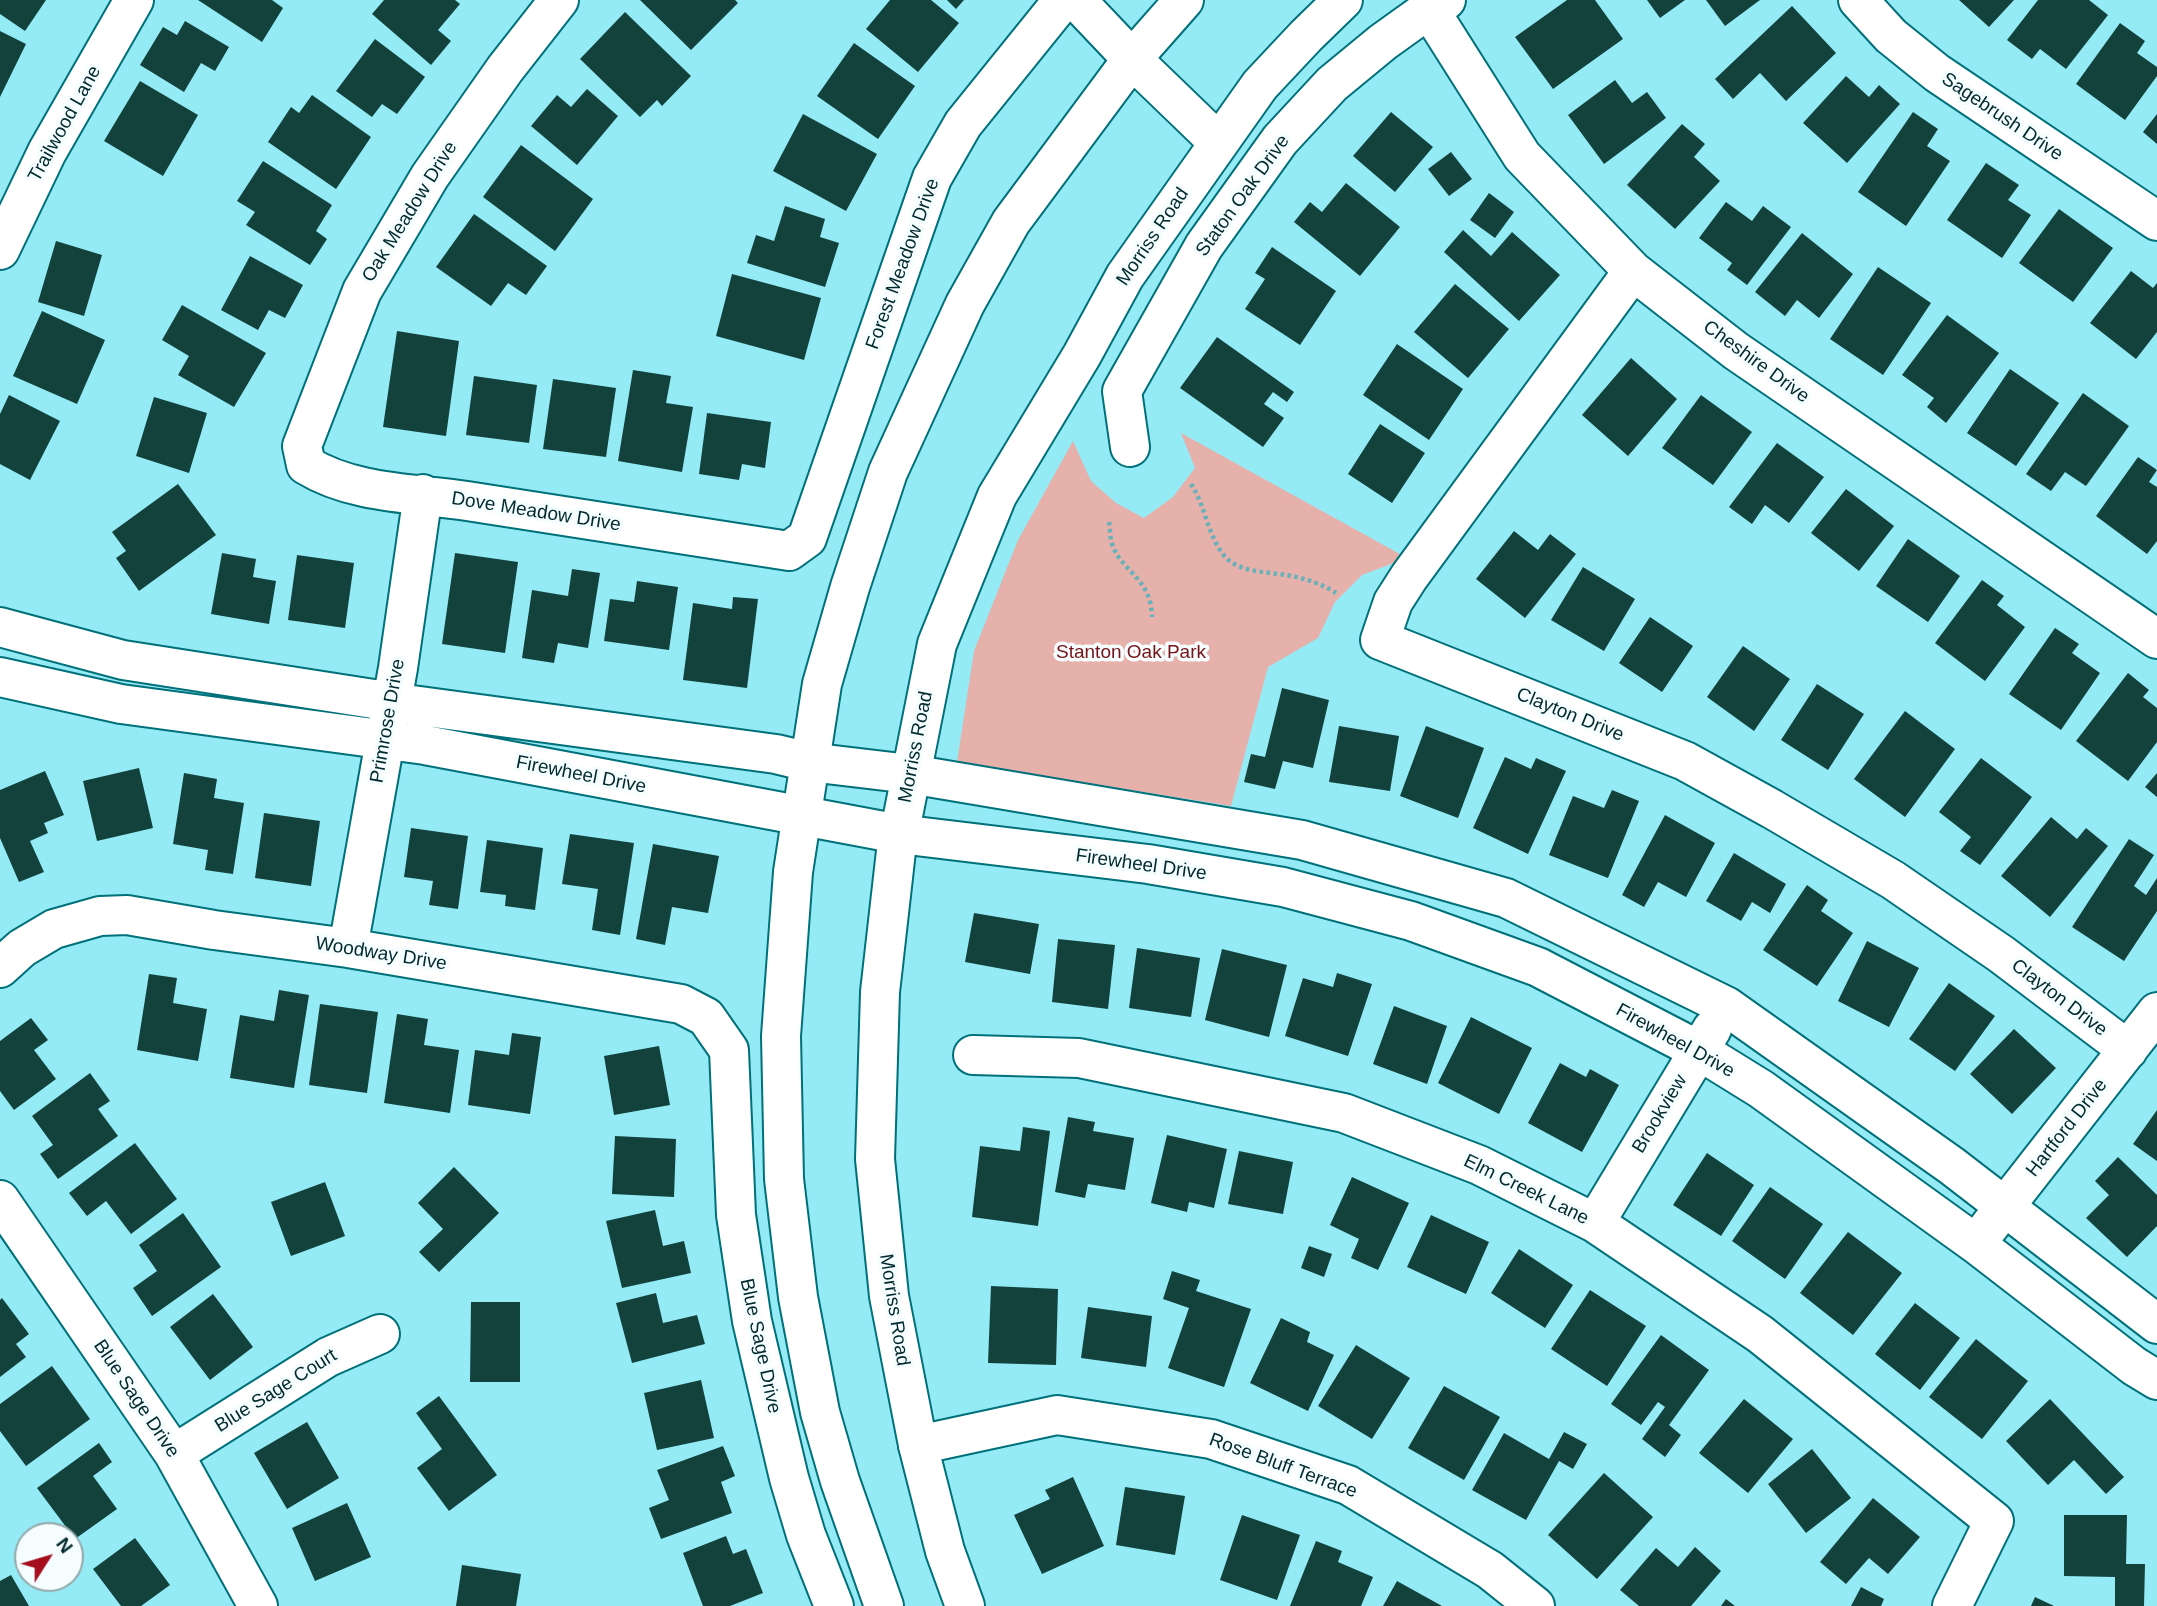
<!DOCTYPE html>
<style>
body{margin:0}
#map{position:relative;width:2157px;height:1606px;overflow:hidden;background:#94ebf5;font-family:Arial,sans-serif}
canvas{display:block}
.north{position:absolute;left:14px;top:1522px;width:70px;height:70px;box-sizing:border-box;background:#f5fdfe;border:2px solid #94a9ab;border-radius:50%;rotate:53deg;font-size:19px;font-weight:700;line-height:28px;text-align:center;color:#022a2e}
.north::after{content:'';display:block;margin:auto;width:24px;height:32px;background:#a60e1e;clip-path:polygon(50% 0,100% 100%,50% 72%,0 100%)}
</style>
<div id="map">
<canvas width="2157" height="1606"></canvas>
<div class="north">N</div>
</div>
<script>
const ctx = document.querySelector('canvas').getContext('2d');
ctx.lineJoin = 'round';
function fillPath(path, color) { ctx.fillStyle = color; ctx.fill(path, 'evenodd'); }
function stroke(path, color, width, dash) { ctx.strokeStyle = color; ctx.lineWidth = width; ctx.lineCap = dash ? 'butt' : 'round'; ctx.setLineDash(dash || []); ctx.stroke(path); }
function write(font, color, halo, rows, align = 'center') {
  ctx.font = font + ' Arial,sans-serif'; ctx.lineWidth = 7; ctx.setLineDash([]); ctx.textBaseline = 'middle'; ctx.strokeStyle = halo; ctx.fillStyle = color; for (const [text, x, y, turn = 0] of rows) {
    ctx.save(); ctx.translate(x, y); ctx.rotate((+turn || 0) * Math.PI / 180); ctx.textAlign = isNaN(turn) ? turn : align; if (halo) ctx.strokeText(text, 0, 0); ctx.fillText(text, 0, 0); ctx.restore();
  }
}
fillPath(new Path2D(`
 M1181 433 1407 558 1362 575 1335 602 1318 638 1268 667 1231 806 957 762 974 651 1018 540 1073 441 1091 481 1116 503 1144 518 1173 497 1195 468Z`), '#e6b0ab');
fillPath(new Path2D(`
 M0 0H46L25 31 0 14Z
 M198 0H272L283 8 262 42Z
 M384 0H455L460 4 438 30 451 41 431 65 372 14Z
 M640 0H735L738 3 691 50Z
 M890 0H931L959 23 918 72 866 29Z
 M947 0H964L956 9Z
 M1567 0H1595L1623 39 1553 89 1515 37Z
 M1647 0H1685L1660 18Z
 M1706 0H1760L1725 26Z
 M1959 0H2014L1989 27Z
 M2038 0H2089L2108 15 2066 69 2040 49 2032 59 2007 40Z
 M1792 6 1836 53 1786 101 1760 73 1733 99 1715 79Z
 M625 12 691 76 662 106 657 100 640 117 580 59Z
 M185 21 229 47 215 71 201 63 184 92 140 65 163 27 177 35Z
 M2120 23 2145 41 2137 53 2157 67V76L2125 120 2076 84Z
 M0 31 26 44 0 97Z
 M375 39 425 77 397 114 382 104 372 117 336 91Z
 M854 43 915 86 878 139 817 96Z
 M1846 76 1869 97 1879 85 1900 104 1847 163 1803 123Z
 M1615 80 1632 103 1647 92 1666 118 1604 164 1568 115Z
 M140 81 198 115 163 176 104 141Z
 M587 89 618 116 577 165 531 126 557 95 571 107Z
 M312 95 371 137 336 189 268 142 291 107 299 113Z
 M1391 112 1433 147 1395 192 1353 156Z
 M1913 112 1938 129 1927 146 1950 161 1906 226 1858 192Z
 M803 114 877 154 846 211 773 171Z
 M2157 114V144L2143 132Z
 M1682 124 1705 144 1694 157 1720 181 1675 229 1627 185Z
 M521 145 593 199 555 251 483 197Z
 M1451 152 1472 179 1449 196 1428 169Z
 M263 161 332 205 316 231 327 239 310 265 246 225 255 212 237 201Z
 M1986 163 2019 185 2008 200 2031 215 2002 258 1947 220Z
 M1346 183 1400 227 1360 276 1294 222 1310 202 1322 212Z
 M1489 193 1514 212 1495 238 1470 220Z
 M1726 202 1752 221 1763 206 1791 227 1747 285 1727 270 1732 263 1699 238Z
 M785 206 825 219 820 237 839 243 825 287 747 263 756 235 774 241Z
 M2059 209 2113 248 2073 302 2019 263Z
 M474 214 547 266 526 295 508 283 491 306 436 267Z
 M1463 230 1491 256 1512 232 1560 275 1519 321 1444 252Z
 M1802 233 1853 274 1819 318 1797 300 1785 316 1755 292Z
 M56 241 102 255 84 316 38 302Z
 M1272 247 1336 291 1300 345 1245 309 1265 279 1255 273Z
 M250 256 303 285 285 318 269 310 258 330 221 310Z
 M1878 267 1931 303 1883 375 1830 339Z
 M2131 271 2153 288 2157 283V332L2136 359 2090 323Z
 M732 274 821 298 804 360 716 336Z
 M1455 284 1509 329 1468 378 1414 332Z
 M182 305 266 353 234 407 178 375 189 356 162 340Z
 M42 311 105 340 77 404 13 376Z
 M1947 315 1999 353 1946 423 1927 407 1934 398 1902 375Z
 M397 331 459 341 446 436 383 427Z
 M1217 337 1294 392 1287 402 1273 392 1264 404 1284 418 1263 447 1180 388Z
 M1397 344 1463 389 1429 440 1363 395Z
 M1631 358 1677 399 1628 456 1582 415Z
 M2010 369 2059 403 2016 466 1967 433Z
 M633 370 671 376 666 403 693 407 682 472 618 461Z
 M474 376 537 385 529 443 466 435Z
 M553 379 616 388 606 457 543 449Z
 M2083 393 2129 426 2086 486 2065 472 2051 491 2026 474Z
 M9 395 60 421 30 480 0 464V414Z
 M1701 395 1752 432 1713 485 1662 448Z
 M154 397 207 413 189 473 136 456Z
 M707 413 771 422 765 468 742 464 739 480 699 474Z
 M1380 424 1425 453 1392 503 1348 474Z
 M1777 443 1824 477 1789 523 1765 505 1752 524 1729 507Z
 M2138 457 2157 470 2149 482 2157 487V541L2147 554 2096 516Z
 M178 484 216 535 139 591 116 558 126 551 112 532Z
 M1846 489 1894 526 1859 571 1811 533Z
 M1514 531 1538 550 1550 534 1576 554 1525 618 1476 579Z
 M1908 539 1960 576 1928 622 1876 586Z
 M222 553 256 559 253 577 276 581 269 624 211 614Z
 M455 553 518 562 505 653 442 644Z
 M297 555 354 563 345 628 288 620Z
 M1583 567 1635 599 1604 651 1551 620Z
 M572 569 600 573 588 648 558 643 554 663 522 658 532 590 568 596Z
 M1982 580 2004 596 1997 605 2025 627 1985 681 1935 643Z
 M637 581 678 587 669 650 604 641 610 599 634 602Z
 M733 597 758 599 747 688 683 680 693 603 732 609Z
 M1650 617 1693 646 1662 692 1619 663Z
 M2055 628 2079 644 2072 653 2100 673 2061 730 2009 694Z
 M1743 646 1790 679 1754 731 1707 697Z
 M2128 673 2149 690 2143 697 2157 708V742L2128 781 2076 741Z
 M1817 684 1864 714 1828 770 1781 740Z
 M1282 688 1329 700 1313 768 1283 761 1275 789 1244 782 1251 754 1265 757Z
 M1905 711 1955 749 1905 817 1854 779Z
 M1339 726 1399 736 1390 791 1329 782Z
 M1426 726 1484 748 1458 818 1400 796Z
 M1505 757 1531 769 1536 758 1566 771 1528 854 1473 828Z
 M1981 758 2032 797 1980 865 1960 851 1971 837 1939 812Z
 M139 768 153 828 97 841 83 781Z
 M45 771 64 815 44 823 48 833 30 841 44 872 19 882 0 838V790Z
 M184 773 217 779 214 798 244 803 233 874 205 870 208 850 173 844Z
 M2157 773V797L2145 787Z
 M1612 790 1639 801 1608 878 1549 855 1573 796 1604 808Z
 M264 813 320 821 311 886 255 878Z
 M1665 815 1715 843 1686 897 1658 882 1644 907 1622 895Z
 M2051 817 2077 839 2086 828 2108 846 2050 917 2001 876Z
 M411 828 468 836 458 909 429 905 433 881 404 877Z
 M570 834 634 843 620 935 592 930 598 889 562 884Z
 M2129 839 2154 855 2134 886 2146 895 2157 878V911L2124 961 2072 927Z
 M487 840 543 848 535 910 505 906 506 895 480 892Z
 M653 844 719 856 708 913 672 907 665 945 636 939Z
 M1734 853 1786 884 1770 913 1752 902 1741 921 1706 901Z
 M1807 885 1828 900 1821 911 1853 933 1817 986 1763 950Z
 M974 913 1039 924 1030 974 965 962Z
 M1058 939 1115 945 1108 1009 1052 1002Z
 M1867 941 1919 968 1889 1027 1838 1001Z
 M1137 948 1200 958 1191 1017 1129 1008Z
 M1222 949 1287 965 1269 1037 1205 1020Z
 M1337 973 1372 984 1348 1056 1285 1036 1303 978 1333 987Z
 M149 974 177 978 173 1003 207 1009 198 1061 137 1050Z
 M1949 983 1995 1016 1955 1071 1909 1039Z
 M279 990 309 995 294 1088 230 1078 240 1015 274 1021Z
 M320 1004 378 1012 367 1093 309 1085Z
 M1394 1006 1447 1026 1427 1084 1373 1064Z
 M397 1014 428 1019 424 1045 459 1050 450 1113 384 1103Z
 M1471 1017 1532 1048 1499 1114 1438 1083Z
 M31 1018 48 1040 34 1050 56 1079 14 1110 0 1091V1041Z
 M2014 1029 2056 1068 2012 1114 1970 1074Z
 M512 1033 541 1037 530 1114 468 1105 475 1050 509 1055Z
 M659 1046 670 1105 614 1115 604 1056Z
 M1560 1063 1586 1077 1590 1069 1619 1085 1582 1152 1528 1123Z
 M90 1073 110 1101 98 1109 118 1136 58 1179 40 1154 53 1145 32 1116Z
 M2157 1110V1161L2133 1144Z
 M1068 1117 1095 1122 1093 1131 1134 1138 1125 1190 1088 1184 1085 1198 1055 1192Z
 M1023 1127 1050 1131 1038 1226 972 1217 980 1146 1020 1151Z
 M1167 1135 1227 1149 1214 1208 1189 1202 1187 1212 1151 1203Z
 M615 1136 676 1139 674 1197 612 1194Z
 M135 1143 177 1199 131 1234 106 1201 87 1216 69 1193Z
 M1239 1151 1293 1162 1283 1214 1228 1204Z
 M1707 1153 1754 1185 1721 1236 1673 1205Z
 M2118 1157 2157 1195V1226L2127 1257 2086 1218 2109 1195 2095 1181Z
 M454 1167 499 1213 439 1272 419 1252 443 1229 418 1203Z
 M1352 1177 1409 1203 1378 1270 1351 1258 1359 1239 1330 1225Z
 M325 1182 345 1236 291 1256 271 1202Z
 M1770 1187 1823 1224 1785 1279 1732 1241Z
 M655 1210 663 1246 684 1241 691 1273 622 1288 606 1221Z
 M183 1213 221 1267 152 1316 133 1288 157 1271 139 1245Z
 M1431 1215 1489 1242 1466 1294 1407 1267Z
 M1848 1232 1902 1273 1853 1335 1800 1293Z
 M1309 1246 1332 1254 1324 1277 1301 1268Z
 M1519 1249 1573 1285 1545 1328 1491 1293Z
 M1172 1271 1200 1280 1196 1291 1251 1309 1224 1387 1168 1368 1189 1308 1163 1299Z
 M991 1286 1058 1289 1056 1365 988 1363Z
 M1590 1290 1646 1326 1607 1386 1551 1349Z
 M656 1293 663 1323 697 1315 705 1344 632 1363 616 1303Z
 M213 1294 253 1347 210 1380 170 1327Z
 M2 1298 29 1334 16 1344 26 1357 0 1377V1300Z
 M471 1302H520V1382H470Z
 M1915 1303 1960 1338 1920 1390 1875 1354Z
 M1088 1307 1152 1316 1146 1367 1081 1358Z
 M1281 1318 1310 1332 1307 1342 1334 1355 1308 1411 1250 1383Z
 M1661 1335 1709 1370 1669 1425 1681 1435 1665 1457 1642 1439 1665 1407 1658 1402 1641 1425 1611 1404Z
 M1976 1339 2028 1381 1982 1439 1929 1397Z
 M1356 1345 1410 1378 1372 1439 1318 1406Z
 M52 1366 90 1419 26 1466 0 1431V1404Z
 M701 1380 714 1438 657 1450 644 1393Z
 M1444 1386 1500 1417 1464 1480 1408 1448Z
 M439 1396 497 1475 449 1511 417 1468 442 1449 416 1413Z
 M1744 1399 1793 1439 1748 1493 1699 1453Z
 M2050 1399 2124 1477 2106 1494 2074 1460 2048 1485 2006 1441Z
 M307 1422 339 1478 287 1509 254 1453Z
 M1564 1432 1587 1444 1573 1469 1559 1461 1526 1520 1472 1490 1504 1433 1549 1459Z
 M99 1443 112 1462 93 1476 117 1509 75 1539 37 1488Z
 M723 1446 735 1476 721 1482 732 1513 661 1539 649 1508 669 1500 657 1470Z
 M1812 1449 1851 1498 1806 1533 1768 1484Z
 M1604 1473 1653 1517 1597 1579 1548 1535Z
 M1073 1477 1104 1546 1042 1574 1014 1515 1050 1499 1045 1490Z
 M1125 1487 1185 1496 1175 1555 1116 1545Z
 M1873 1498 1920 1537 1888 1574 1869 1558 1846 1584 1820 1562Z
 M347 1503 371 1557 315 1581 292 1528Z
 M1242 1515 1300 1535 1277 1600 1220 1580Z
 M2064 1515H2127L2126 1564H2145L2144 1606H2115V1577L2064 1576Z
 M726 1536 733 1554 746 1549 763 1593 730 1606H703L683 1553Z
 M135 1538 170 1585 141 1606H121L93 1569Z
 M1316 1541 1342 1551 1338 1562 1373 1577 1361 1606H1290Z
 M1695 1547 1721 1571 1691 1606H1639L1620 1590 1656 1548 1678 1567Z
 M462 1565 521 1574 516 1606H456Z
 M11 1575 29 1606H0V1581Z
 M1397 1581 1442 1606H1383Z
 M1861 1587 1884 1599 1881 1606H1851Z
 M2035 1597 2054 1606H2031Z
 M1726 1599 1735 1606H1721Z`), '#13423d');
const minor = new Path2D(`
 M559 0 505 69 430 176 362 291 302 446 306 465C353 494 413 493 467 501 574 518 682 534 789 551L807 538 932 178 963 124 1063 0
 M1076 0 1132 59 1218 142
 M1858 0 1891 36 1937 73 2157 221
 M1429 9 1522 156 1633 271 1736 351 2157 639
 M0 250 47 152 134 0
 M1633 271 1409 577 1393 602 1380 640 1685 761 1772 809 1893 880 2001 954 2128 1050
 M1130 447 1122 391 1204 246 1280 140 1332 84 1383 42 1429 9 1446 0
 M0 627 123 660 412 705 776 754 809 762 910 774 1302 840 1506 898 1726 1006 1952 1166 2157 1324
 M0 677 121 704 425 745 899 834 1148 864 1283 887 1411 921 1538 967 1698 1050 1761 1089 1976 1244 2134 1366 2157 1380
 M348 948 398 668 423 494
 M0 968 22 948 54 929 100 916 127 915 214 930 348 948 681 1004 706 1017 729 1050 736 1215 752 1321 789 1478 806 1535 834 1606
 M973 1055 1079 1058 1344 1113 1479 1165 1595 1223 1760 1334 1994 1521 1952 1606
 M0 1200 174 1454 258 1606
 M1595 1223 1712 1029
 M1988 1228 2157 1012
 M918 1445 1057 1415 1211 1439 1348 1485 1490 1570 1535 1606
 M174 1454 328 1357 380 1334`);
const major = new Path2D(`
 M884 1606 840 1481 820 1412 798 1297 784 1179 781 1036 793 872 822 684 850 587 888 472 965 304 1011 222 1132 59 1184 0
 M965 1606 945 1551 918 1445 889 1296 875 1159 880 992 896 851 937 644 997 496 1082 355 1125 276 1260 85 1306 36 1343 0`);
stroke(minor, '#007079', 42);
stroke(major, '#007079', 42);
stroke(new Path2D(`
 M1191 484C1205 505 1207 532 1222 553 1237 574 1267 571 1291 576 1307 579 1322 584 1336 593
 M1109 522C1110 529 1110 537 1112 544 1122 573 1151 577 1152 617`), '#68b1b9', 4.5, [3.5, 3.5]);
stroke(minor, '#fff', 38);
stroke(major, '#fff', 38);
write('19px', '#022a2e', '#f5fdfe', [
 ["Sagebrush Drive",2002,117,34],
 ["Trailwood Lane",65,124,-61],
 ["Staton Oak Drive",1243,196,-54],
 ["Oak Meadow Drive",410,212,-58],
 ["Morriss Road",1153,237,-56],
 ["Forest Meadow Drive",903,264,-70],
 ["Cheshire Drive",1756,362,36],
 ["Dove Meadow Drive",536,512,9],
 ["Clayton Drive",1570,715,22],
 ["Primrose Drive",388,721,-80],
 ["Morriss Road",916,747,-79],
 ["Firewheel Drive",581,775,11],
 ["Firewheel Drive",1141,865,8],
 ["Woodway Drive",381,954,9],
 ["Clayton Drive",2059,998,37],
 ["Firewheel Drive",1675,1041,29],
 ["Brookview",1660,1114,-59],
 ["Hartford Drive",2067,1128,-52],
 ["Elm Creek Lane",1526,1190,26],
 ["Morriss Road",894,1310,81],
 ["Blue Sage Drive",760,1346,78],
 ["Blue Sage Court",276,1391,-32],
 ["Blue Sage Drive",136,1399,56],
 ["Rose Bluff Terrace",1283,1466,20]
]);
write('19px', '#771419', '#f5fdfe', [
 ["Stanton Oak Park",1131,653]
]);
</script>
